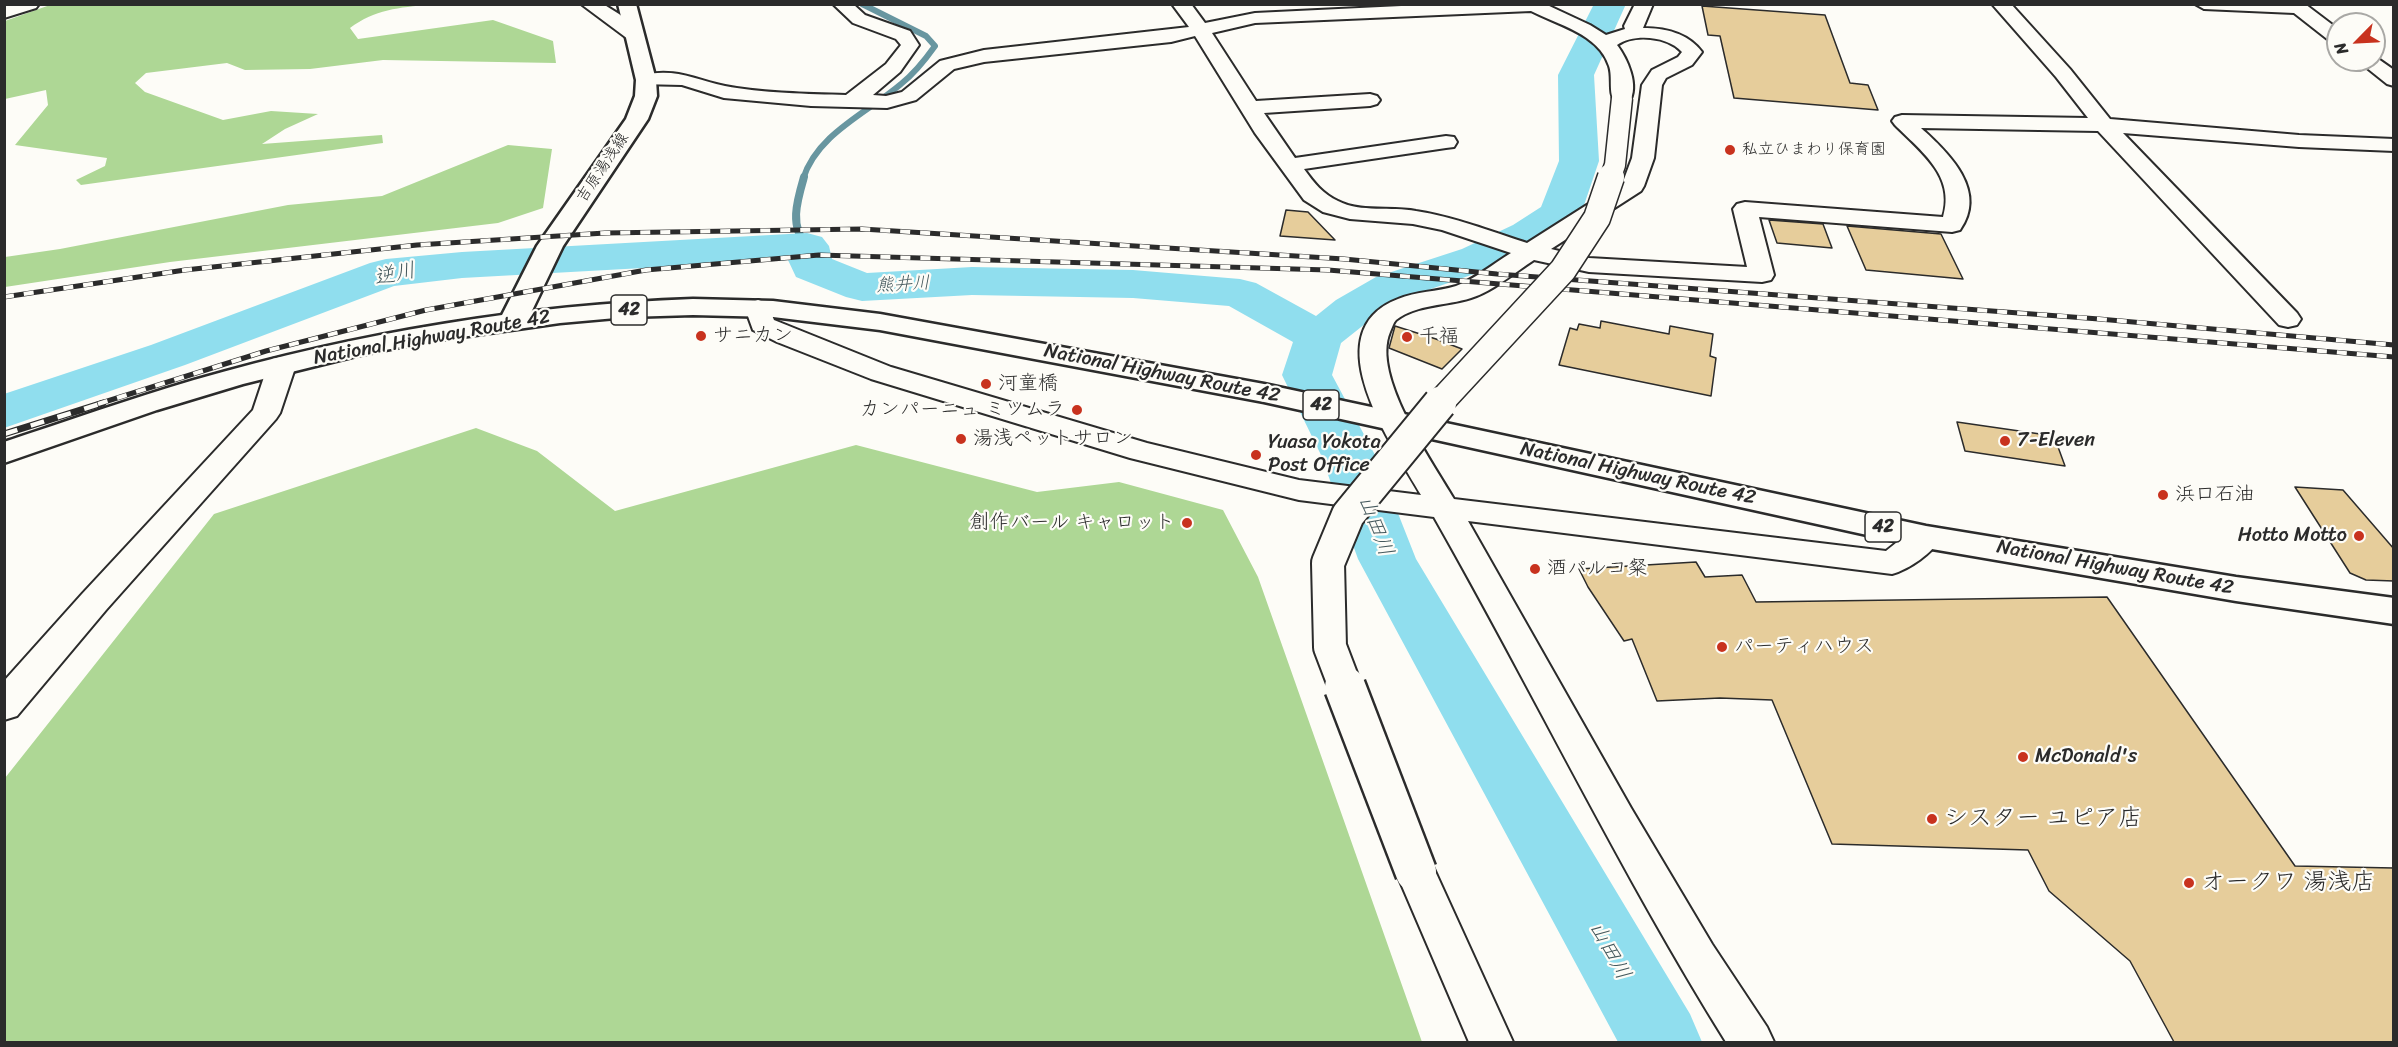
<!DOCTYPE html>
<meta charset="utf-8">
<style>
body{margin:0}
#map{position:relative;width:2398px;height:1047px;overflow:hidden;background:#fdfcf7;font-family:Sriracha,sans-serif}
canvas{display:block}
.frame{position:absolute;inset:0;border:6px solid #2b2b2b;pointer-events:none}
.north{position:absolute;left:2326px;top:12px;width:60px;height:60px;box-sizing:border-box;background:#fdfcf7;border:2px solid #a9a8a5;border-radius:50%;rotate:246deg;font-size:16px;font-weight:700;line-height:24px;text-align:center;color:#2b2b2b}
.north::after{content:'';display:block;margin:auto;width:21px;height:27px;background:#c8321e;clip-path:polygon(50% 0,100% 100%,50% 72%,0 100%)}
</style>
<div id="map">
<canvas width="2398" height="1047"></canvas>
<div class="frame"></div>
<div class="north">N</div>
</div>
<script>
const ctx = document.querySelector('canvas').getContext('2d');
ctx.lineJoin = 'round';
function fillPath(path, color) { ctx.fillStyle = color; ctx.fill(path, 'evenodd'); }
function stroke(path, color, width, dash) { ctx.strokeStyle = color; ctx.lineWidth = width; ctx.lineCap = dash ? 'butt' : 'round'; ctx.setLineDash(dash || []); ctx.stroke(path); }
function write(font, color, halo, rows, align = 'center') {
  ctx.font = font + ' Sriracha,"Klee One",sans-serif'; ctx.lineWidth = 4.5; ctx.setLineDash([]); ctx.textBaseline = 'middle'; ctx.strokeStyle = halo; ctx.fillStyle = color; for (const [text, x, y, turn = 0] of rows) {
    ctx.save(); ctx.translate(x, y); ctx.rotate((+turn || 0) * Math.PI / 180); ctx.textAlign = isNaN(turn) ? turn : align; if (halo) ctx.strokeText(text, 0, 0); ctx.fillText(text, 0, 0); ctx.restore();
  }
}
fillPath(new Path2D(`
 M50 5H429C400 7 374 10 350 28L358 39 493 20 553 41 556 63 383 60 310 69 245 70 227 63 146 73 135 83 145 92 223 120 271 111 318 114 285 129 262 144 382 135 383 143 81 185 76 180 105 166 107 158 15 145 48 105 46 90 5 99V21Z
 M508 145 552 149 543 208 498 223 170 262 5 287V257L60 249 288 205 382 196Z
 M476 428 537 451 615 511 856 445 1037 492 1119 482 1223 510 1258 577 1422 1042H5V778L214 514Z`), '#aed795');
stroke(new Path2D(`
 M803 179C817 134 867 113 901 84 915 73 925 60 935 46L926 36 862 4`), '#6896a0', 6);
stroke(new Path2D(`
 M804 177C797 201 789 226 807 246`), '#6896a0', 8);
fillPath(new Path2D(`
 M1594 4H1626L1594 75 1599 161 1581 214 1575 223 1543 243 1494 267 1408 297 1370 320 1341 343 1332 375 1375 455 1416 559 1690 1014 1702 1042H1618L1358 559 1321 455 1282 375 1293 342 1229 306 1133 298 972 295 862 301 846 297 796 277 788 260 462 278 394 286 185 365 4 428V394L151 345 370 263 386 259 462 252 807 233 822 237 829 246 832 259 867 273 972 267 1133 270 1240 279 1256 283 1316 316 1336 300 1376 277 1462 249 1513 225 1541 207 1559 161 1558 75Z`), '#90deee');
const building = new Path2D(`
 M1702 6 1825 15 1850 83 1868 85 1878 110 1734 98 1720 36 1708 35Z
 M1286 210 1308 212 1335 240 1280 236Z
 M1769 220 1823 224 1832 248 1777 243Z
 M1847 226 1941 234 1963 279 1866 270Z
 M1601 321 1669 334 1670 326 1713 334 1710 356 1716 358 1711 396 1559 365 1570 328 1577 330 1579 324 1600 328Z
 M1395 326 1436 339 1462 349 1442 369 1389 348Z
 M1957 422 2054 436 2065 466 1965 451Z
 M2295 487 2343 490 2394 549V581L2366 580 2350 573Z
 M1696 562 1705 577 1742 575 1756 602 2107 597 2295 866 2394 868V1042H2174L2130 961 2049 891 2028 850 1832 844 1772 700 1720 698 1657 701 1632 639 1624 641 1588 587 1579 569Z`);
fillPath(building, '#e6cd9b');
stroke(building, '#2b2b2b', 1.5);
const minor = new Path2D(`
 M11 4H39L36 8 4 18V7Z
 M581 4H603L619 14 644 35 642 39H628Z
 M833 4H853L865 15 910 31 919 45 900 72 873 95 886 96 902 92 940 61 984 50 1189 27 1172 4H1191L1205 23 1255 13 1443 4H1545L1590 25 1606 35 1625 29 1624 26 1635 4H1653L1643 28C1665 28 1688 33 1702 52L1692 65 1666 78 1662 85 1654 158 1644 186 1641 191 1551 249 1589 258 1747 267 1733 209 1737 204 1745 202 1943 217C1956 176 1921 151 1895 125L1892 121 1895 117 1902 115 2088 118 2056 77 1992 4H2011L2070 69 2110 119 2299 135 2394 139V151L2299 147 2123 133 2297 313 2301 319 2297 325 2288 327 2279 325 2098 131 1921 128C1949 153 1988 191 1960 230L1952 232 1759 217 1774 275 1771 280 1762 282 1589 272 1534 260C1514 273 1493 291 1471 298 1446 306 1417 304 1396 320 1393 323 1392 328 1390 332 1371 376 1432 461 1454 499L1886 551C1902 539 1916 523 1937 529L1942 537C1932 553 1910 569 1892 574L1468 521 1631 808 1712 944 1767 1027 1774 1042H1726C1620 872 1533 691 1434 517L1299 500 1130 458 871 379 777 342 753 330 745 308 749 303 758 300 767 303 774 320 891 367 1147 443 1299 480 1421 495C1393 446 1312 332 1398 299 1416 291 1437 292 1456 286 1475 279 1493 264 1511 253L1442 230 1413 224 1350 219 1323 212 1304 200 1255 133 1195 36 1171 42 984 62 954 69 916 100 887 108 811 106 724 98 682 85 639 84 636 80 639 76C674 67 693 79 725 86 760 93 810 94 846 95L886 64 901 45 896 39 853 23ZM1531 11C1558 25 1599 34 1609 66 1613 77 1608 93 1615 102H1629C1640 86 1627 58 1617 45 1634 33 1668 36 1682 52L1678 57 1652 70 1642 85 1632 158 1623 182 1527 243C1490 231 1454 217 1416 211 1391 206 1361 213 1338 201 1323 194 1314 183 1304 169L1446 148 1454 147 1457 142 1454 137 1446 136 1295 158 1264 113 1370 106 1377 104 1380 100 1377 96 1370 94 1256 101 1212 33 1255 23Z
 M2195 4H2305L2338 29V44L2331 42 2294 13 2204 9Z
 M2374 56 2394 70V86L2387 84 2357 60H2374Z
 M282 357 292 359 296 365 280 413 276 419 106 610 17 716 4 720V681L82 594 253 410 268 365 272 359Z
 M1416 854 1430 860 1513 1042H1469L1396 872 1402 860Z`);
const major = new Path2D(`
 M618 4H636L656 80 657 96 648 119 563 246 527 321 523 327 513 329 503 327 499 321 537 246 626 119 635 96 636 80Z`);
const highway = new Path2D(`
 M693 299 773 301 880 314 1264 384 1926 526 2236 577 2394 598V624L2236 601 1926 548 1264 402 880 330 773 317 693 315 627 317 560 323 426 342 360 355 243 384 157 410 4 463V442C67 421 130 399 194 380 357 333 524 305 693 299Z`);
stroke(minor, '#2b2b2b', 4);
stroke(major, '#2b2b2b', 5);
stroke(highway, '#2b2b2b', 5);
fillPath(minor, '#fdfcf7');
fillPath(major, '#fdfcf7');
fillPath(highway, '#fdfcf7');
const railFar1 = new Path2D(`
 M4 297 185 270 417 245 605 233 862 229 1344 259 1497 274 2099 319 2394 345
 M98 404 266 351 426 310 646 270 819 255 1328 270 2394 357`);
const rail = new Path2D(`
 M4 434 103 403`);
stroke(railFar1, '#2b2b2b', 5);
stroke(rail, '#2b2b2b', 7);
stroke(railFar1, '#fdfcf7', 4, [10]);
stroke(rail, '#fdfcf7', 4.5, [14]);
const minorBridgeFar3 = new Path2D(`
 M1610 179 1615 165 1622 98`);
const minorBridgeFar2 = new Path2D(`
 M1439 404 1563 270 1597 218 1611 177`);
const minorBridgeFar1 = new Path2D(`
 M1346 689 1330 647 1328 563 1348 515 1440 403`);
const minorBridge = new Path2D(`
 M1345 687 1416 872`);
stroke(minorBridgeFar3, '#2b2b2b', 23, []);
stroke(minorBridgeFar2, '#2b2b2b', 29, []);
stroke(minorBridgeFar1, '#2b2b2b', 36, []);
stroke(minorBridge, '#2b2b2b', 45, []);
stroke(minorBridgeFar3, '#fdfcf7', 20);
stroke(minorBridgeFar2, '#fdfcf7', 26);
stroke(minorBridgeFar1, '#fdfcf7', 32);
stroke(minorBridge, '#fdfcf7', 40);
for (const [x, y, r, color] of [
 [1730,150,6,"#c8321e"],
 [701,336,6,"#c8321e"],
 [1407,337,6,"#c8321e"],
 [986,384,6,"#c8321e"],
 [1077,410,6,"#c8321e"],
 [961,439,6,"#c8321e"],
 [2005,441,6,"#c8321e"],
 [1256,455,6,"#c8321e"],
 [2163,495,6,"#c8321e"],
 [1187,523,6,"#c8321e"],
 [2359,536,6,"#c8321e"],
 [1535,569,6,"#c8321e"],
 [1722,647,6,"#c8321e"],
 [2023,757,6,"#c8321e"],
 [1932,819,6,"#c8321e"],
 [2189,883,6,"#c8321e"]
]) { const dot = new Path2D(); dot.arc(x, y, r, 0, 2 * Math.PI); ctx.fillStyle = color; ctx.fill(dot); stroke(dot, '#fdfcf7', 2); }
write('16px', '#2b2b2b', '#fdfcf7', [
 ["私立ひまわり保育園",1742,150]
], 'left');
write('16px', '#2b2b2b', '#fdfcf7', [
 ["吉原湯浅線",603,168,-56]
]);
write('italic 18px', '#44585c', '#fdfcf7', [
 ["熊井川",903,285,-3]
]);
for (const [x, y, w] of [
 [629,310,36],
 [1321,405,36],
 [1883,527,36]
]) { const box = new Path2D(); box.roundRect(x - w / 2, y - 15, w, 30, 4.5); ctx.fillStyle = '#fdfcf7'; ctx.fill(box); stroke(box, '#2b2b2b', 1.5); }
write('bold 18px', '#2b2b2b', null, [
 ["42",629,310],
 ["42",1321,405],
 ["42",1883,527]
]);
write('20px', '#2b2b2b', '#fdfcf7', [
 ["サニカン",713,336],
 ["千福",1419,337],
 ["河童橋",998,384],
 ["カンパーニュ ミツムラ",1065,410,"right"],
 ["湯浅ペットサロン",973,439],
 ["7-Eleven",2017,441],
 ["Yuasa Yokota",1268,443],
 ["Post Office",1268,466],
 ["浜口石油",2175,495],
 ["創作バール キャロット",1175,523,"right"],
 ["Hotto Motto",2347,536,"right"],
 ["酒パルコ粲",1547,569],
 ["パーティハウス",1734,647],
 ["McDonald's",2035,757]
], 'left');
write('20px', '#2b2b2b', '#fdfcf7', [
 ["National Highway Route 42",432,338,-10],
 ["National Highway Route 42",1162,374,11],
 ["National Highway Route 42",1638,474,12],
 ["National Highway Route 42",2115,568,10]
]);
write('italic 21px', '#44585c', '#fdfcf7', [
 ["逆川",395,275,-12],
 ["山田川",1375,526,69],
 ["山田川",1609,951,61]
]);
write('24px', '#2b2b2b', '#fdfcf7', [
 ["シスター ユピア店",1944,819],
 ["オークワ 湯浅店",2201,883]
], 'left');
</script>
